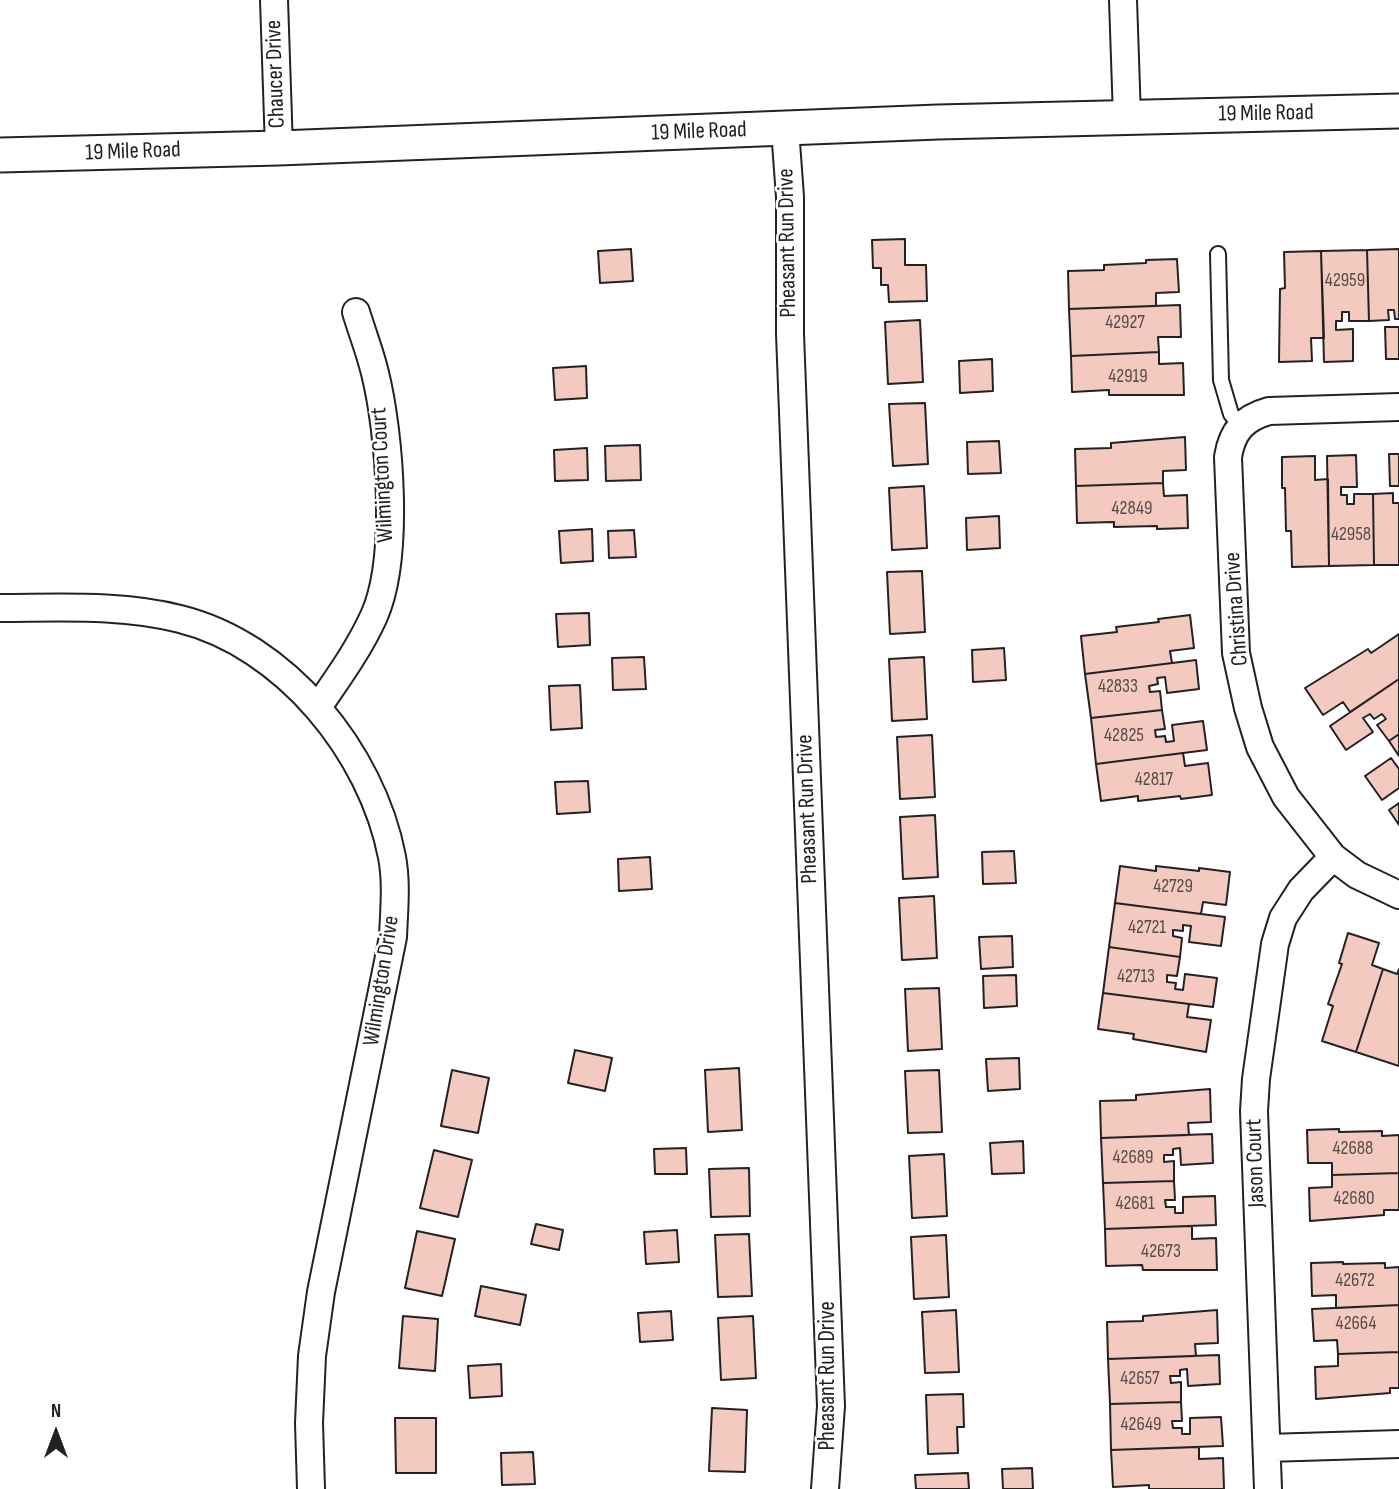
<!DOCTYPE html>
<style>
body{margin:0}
#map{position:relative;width:1399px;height:1489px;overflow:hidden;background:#fff;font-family:"Sofia Sans Condensed",sans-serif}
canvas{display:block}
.north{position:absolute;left:21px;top:1398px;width:70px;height:70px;-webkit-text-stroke:5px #fff;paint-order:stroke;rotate:0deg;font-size:19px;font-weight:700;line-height:28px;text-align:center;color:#222}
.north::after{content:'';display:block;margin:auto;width:24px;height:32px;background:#222;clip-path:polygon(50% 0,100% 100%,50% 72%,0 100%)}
</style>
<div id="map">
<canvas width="1399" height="1489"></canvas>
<div class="north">N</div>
</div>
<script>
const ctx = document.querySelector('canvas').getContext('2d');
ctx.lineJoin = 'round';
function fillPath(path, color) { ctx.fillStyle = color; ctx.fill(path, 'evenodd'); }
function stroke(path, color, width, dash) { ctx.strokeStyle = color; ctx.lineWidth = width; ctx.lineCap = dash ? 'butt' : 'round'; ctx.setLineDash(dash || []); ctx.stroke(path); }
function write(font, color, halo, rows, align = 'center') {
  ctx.font = font + ' "Sofia Sans Condensed",sans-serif'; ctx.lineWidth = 5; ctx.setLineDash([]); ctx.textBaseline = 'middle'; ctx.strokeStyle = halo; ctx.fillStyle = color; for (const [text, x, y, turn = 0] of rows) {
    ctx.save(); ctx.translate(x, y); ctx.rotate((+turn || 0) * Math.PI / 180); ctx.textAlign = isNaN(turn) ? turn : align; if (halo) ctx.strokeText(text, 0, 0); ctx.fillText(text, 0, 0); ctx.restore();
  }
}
const building = new Path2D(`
 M905 239V265H926L927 301 889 302 888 285H881V268H873L872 240Z
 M631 249 633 281 600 283 598 251Z
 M1399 249V319H1395L1394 310H1388L1389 320 1369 321 1367 250Z
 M1367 250 1369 321H1349V312H1342V321H1336V330L1353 329V361L1324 362 1321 251Z
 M1321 251 1324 338H1311L1312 361 1279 362 1280 289 1285 288 1284 252Z
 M1177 259 1179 292 1156 293V306L1069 309 1068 271 1104 270V265L1146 263V260Z
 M1180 305 1181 337H1158L1159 352 1071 356 1069 309Z
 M920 320 923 382 888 384 885 322Z
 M1385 327H1399V359H1386Z
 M1159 352V364L1183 363 1184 395H1109V390L1072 392 1071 356Z
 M992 359 993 391 960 393 959 361Z
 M586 366 587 398 555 400 553 368Z
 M925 403 928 464 893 466 889 404Z
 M1185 437 1186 470 1163 471V483L1076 486 1075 449 1111 448V443Z
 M999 441 1001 473 968 474 967 442Z
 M640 445 641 480 606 481 605 446Z
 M587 448 588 480 555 481 554 450Z
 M1389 454H1399V486H1390Z
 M1356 455 1357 487H1341V495H1347V504H1354V494H1373L1374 565 1329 566 1327 456Z
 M1315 456V480L1328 479 1329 566 1292 567 1291 531H1286L1285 488H1282V457Z
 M1163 483 1164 496 1187 495 1188 528 1157 529V526L1114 527V522L1077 523 1076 486Z
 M924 486 927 548 892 550 889 488Z
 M1393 493V503H1399V565H1374L1373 494Z
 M999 516 1000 548 967 550 966 518Z
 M592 529 593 561 561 563 559 531Z
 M634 530 636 557 609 558 608 531Z
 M922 571 925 632 890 634 887 572Z
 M589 613 590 645 558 647 556 614Z
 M1190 615 1194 648 1170 651 1172 663 1085 674 1081 636 1117 632 1116 627 1159 622 1158 619Z
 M1399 634V679L1350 712 1343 702 1323 715 1305 688 1368 649 1371 653Z
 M1004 648 1006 680 973 682 972 650Z
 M644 657 646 689 613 690 612 658Z
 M924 657 927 719 892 721 889 659Z
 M1196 660 1199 689 1167 693 1165 677 1157 678 1158 684 1149 686 1150 692 1160 691 1162 710 1091 718 1085 674Z
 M1399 679V734L1389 741 1377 725 1386 719 1382 714 1374 719 1370 714 1363 718 1373 732 1346 750 1330 726Z
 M580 685 582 728 551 730 549 686Z
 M1162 710 1165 729 1155 730 1156 737 1165 736 1166 742 1174 741 1172 725 1203 721 1207 750 1096 764 1091 718Z
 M1399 734V756L1389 741Z
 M932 735 935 797 900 799 897 737Z
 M1183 753 1185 766 1208 763 1212 795 1181 799 1180 796 1138 801V796L1101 801 1096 764Z
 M1391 758 1399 769V788L1382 800 1365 776Z
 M588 781 590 812 557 814 555 782Z
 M1399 803V825L1389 810Z
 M935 815 938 877 903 879 900 817Z
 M1014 851 1016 883 983 884 982 852Z
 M650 857 652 889 619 891 618 859Z
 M1120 866 1156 871V866L1199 871V868L1230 872 1226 905 1203 902 1201 914 1115 903Z
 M934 896 937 958 902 960 899 898Z
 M1115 903 1225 917 1221 946 1189 942 1191 926 1183 925V931L1173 930V936L1182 938 1180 957 1109 947Z
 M1348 933 1379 943 1372 965 1383 969 1356 1052 1322 1041 1333 1006 1328 1004 1342 964 1339 963Z
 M1012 936 1013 967 981 969 979 937Z
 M1109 947 1180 957 1177 976 1167 975V982L1176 983 1175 989 1183 990 1185 974 1217 978 1213 1007 1103 993Z
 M1383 969 1397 974 1399 969V1066L1356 1052Z
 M1016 975 1017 1006 984 1008 983 976Z
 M939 988 942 1049 908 1051 905 989Z
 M1103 993 1189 1004 1187 1017 1211 1020 1206 1052 1133 1039 1134 1034 1098 1029Z
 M575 1050 612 1058 605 1091 568 1083Z
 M1019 1058 1020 1089 988 1091 986 1059Z
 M739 1068 742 1130 708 1132 705 1070Z
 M452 1070 489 1078 478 1133 441 1126Z
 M939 1070 942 1132 908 1133 905 1071Z
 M1210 1089 1211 1122 1188 1123 1189 1135 1101 1138 1100 1101 1136 1100V1095Z
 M1339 1129V1132L1382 1131V1136L1399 1135V1173L1332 1175V1163H1308L1307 1130Z
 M1212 1134 1213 1163 1181 1165 1180 1148 1173 1149V1155H1164V1162L1174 1161V1181L1103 1183 1101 1138Z
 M1023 1141 1024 1173 992 1174 990 1143Z
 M686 1148 687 1174H655L654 1149Z
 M434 1150 472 1160 458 1217 420 1208Z
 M944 1154 947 1216 912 1218 909 1156Z
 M749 1168 750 1216 711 1217 709 1169Z
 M1399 1173V1210H1384V1215L1310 1221 1309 1188 1332 1187V1175Z
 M1174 1181 1175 1200H1165L1166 1207H1175V1213H1183V1197L1215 1196 1216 1225 1105 1229 1103 1183Z
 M536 1224 563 1230 559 1250 531 1244Z
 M1192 1226V1239L1216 1238 1217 1270H1143L1142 1265 1106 1266 1105 1229Z
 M677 1230 679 1262 646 1264 644 1232Z
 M417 1231 455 1239 442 1296 405 1288Z
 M749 1234 752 1296 718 1297 715 1235Z
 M946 1235 949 1297 914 1299 911 1237Z
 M1343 1262V1264L1385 1263V1268L1399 1267V1305L1336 1308V1295L1312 1296 1311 1263Z
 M481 1286 526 1295 520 1325 475 1316Z
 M1399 1305V1352L1338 1354 1337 1340 1314 1341 1312 1309Z
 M956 1310 959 1372 925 1373 922 1312Z
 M1217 1310 1218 1343 1195 1344 1196 1356 1108 1359 1107 1322 1143 1321V1316Z
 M671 1311 673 1340 640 1342 638 1313Z
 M403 1316 438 1319 435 1371 399 1368Z
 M753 1316 756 1378 721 1380 718 1318Z
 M1399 1352V1388H1390V1393L1316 1399 1315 1367 1338 1366V1354Z
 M1219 1355 1220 1384 1188 1386 1187 1369 1180 1370V1376H1170L1171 1383 1181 1382V1402L1110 1404 1108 1359Z
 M501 1364 502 1396 470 1398 468 1366Z
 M963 1394 964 1427H957L958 1453 928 1454 926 1395Z
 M1181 1402 1182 1421H1172L1173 1428H1182V1434H1190V1418L1221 1417 1223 1446 1111 1450 1110 1404Z
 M712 1408 747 1410 745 1472 709 1471Z
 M395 1418H436V1473H396Z
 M1199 1447V1459L1223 1458 1224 1489H1149V1485L1113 1487 1111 1450Z
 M533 1452 535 1484 502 1485 501 1453Z
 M1032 1468 1033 1489H1003L1002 1469Z
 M968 1473 969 1489H916L915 1475Z`);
fillPath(building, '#f3c9c0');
stroke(building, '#222', 2);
const service = new Path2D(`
 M1218 254 1221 380 1231 414 1240 425`);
const minor = new Path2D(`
 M274 0 279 148
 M1123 0 1127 117
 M785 129 790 197V334L831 1406 825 1489
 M1399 407 1269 411C1244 418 1232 431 1228 457L1236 653 1248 708 1260 747 1286 797 1333 857 1357 875 1399 895
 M0 608C59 608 122 604 180 619 285 645 372 752 392 857 397 883 394 911 393 937L321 1292 312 1356 309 1423 311 1489
 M318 707C338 678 359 649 374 616 400 558 390 434 375 373 370 352 362 332 356 312
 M1267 1448 1399 1444
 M1268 1489 1254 1111 1256 1079 1275 944 1283 918 1301 890 1333 857`);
const tertiary = new Path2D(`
 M0 155 279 148 938 122 1399 111`);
stroke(service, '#222', 18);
stroke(minor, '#222', 30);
stroke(tertiary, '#222', 37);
stroke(service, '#fff', 14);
stroke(minor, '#fff', 26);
stroke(tertiary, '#fff', 33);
write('19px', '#564c4a', null, [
 ["42959",1345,281],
 ["42927",1125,323],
 ["42919",1128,377],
 ["42849",1132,509],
 ["42958",1351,535],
 ["42833",1118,687],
 ["42825",1124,736],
 ["42817",1154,780],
 ["42729",1173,887],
 ["42721",1147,928],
 ["42713",1136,977],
 ["42688",1353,1149],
 ["42689",1133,1158],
 ["42680",1354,1199],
 ["42681",1135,1204],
 ["42673",1161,1252],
 ["42672",1355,1281],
 ["42664",1356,1324],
 ["42657",1140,1379],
 ["42649",1141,1425]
]);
write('23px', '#222', '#fff', [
 ["Chaucer Drive",276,74,-92],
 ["19 Mile Road",1266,114,-1],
 ["19 Mile Road",699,132,-2],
 ["19 Mile Road",133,152,-2],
 ["Pheasant Run Drive",788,243,-91],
 ["Wilmington Court",383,475,-93],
 ["Christina Drive",1237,609,-94],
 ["Pheasant Run Drive",808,809,-92],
 ["Wilmington Drive",382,981,-81],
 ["Jason Court",1256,1163,-92],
 ["Pheasant Run Drive",828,1376,-90]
]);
</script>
